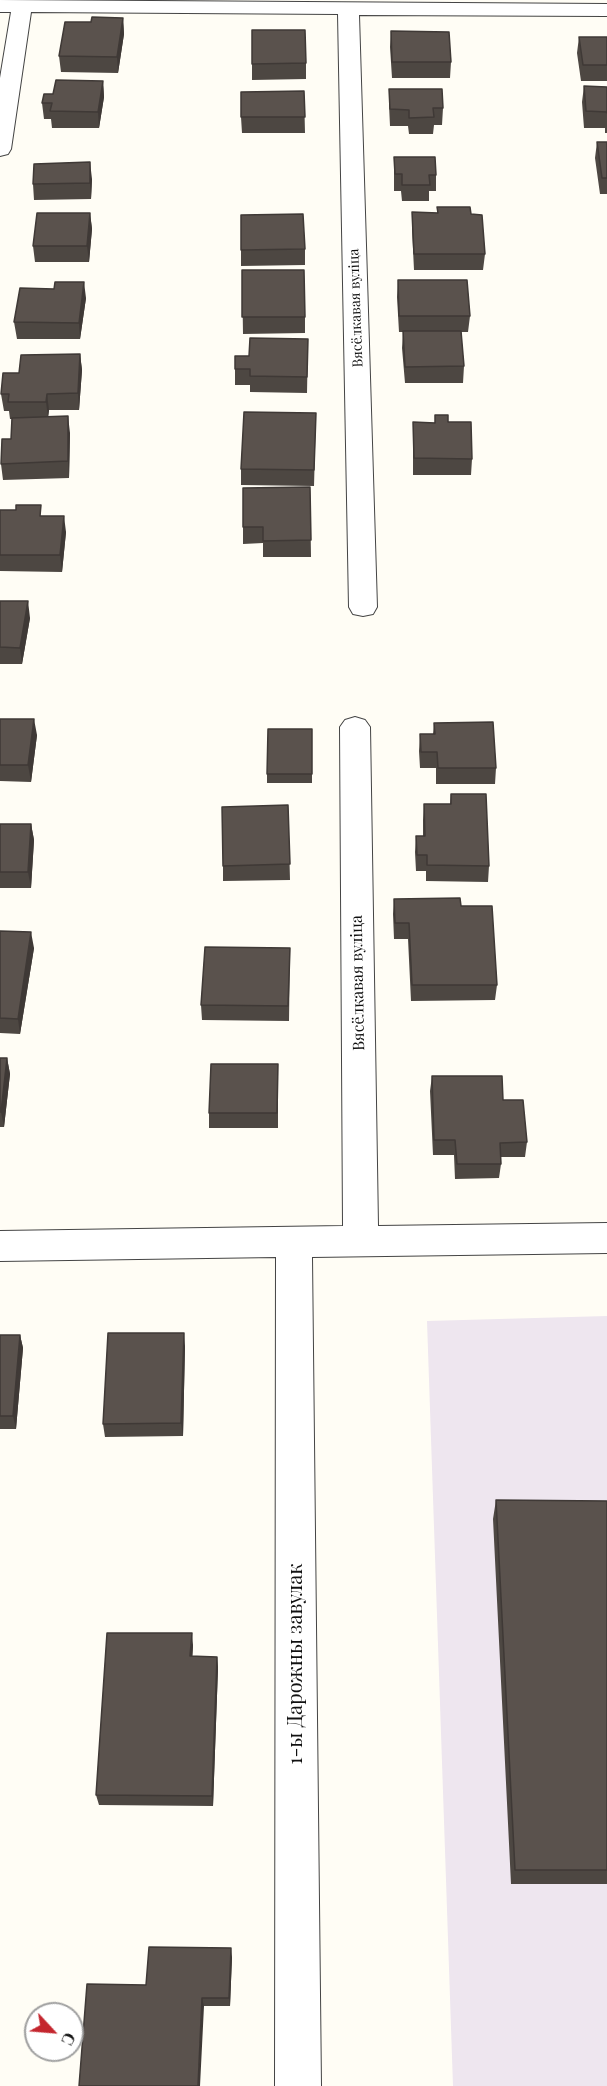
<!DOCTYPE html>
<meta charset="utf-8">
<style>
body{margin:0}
#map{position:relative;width:607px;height:2086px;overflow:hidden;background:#fffdf5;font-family:"Playfair Display",serif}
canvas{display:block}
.north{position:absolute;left:24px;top:2002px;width:60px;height:60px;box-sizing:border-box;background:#fff;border:2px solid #a0a0a0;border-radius:50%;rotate:116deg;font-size:16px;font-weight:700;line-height:24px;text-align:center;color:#111}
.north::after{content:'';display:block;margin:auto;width:21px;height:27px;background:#c4262e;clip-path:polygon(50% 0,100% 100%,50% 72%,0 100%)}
</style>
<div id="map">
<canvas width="607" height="2086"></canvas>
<div class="north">С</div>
</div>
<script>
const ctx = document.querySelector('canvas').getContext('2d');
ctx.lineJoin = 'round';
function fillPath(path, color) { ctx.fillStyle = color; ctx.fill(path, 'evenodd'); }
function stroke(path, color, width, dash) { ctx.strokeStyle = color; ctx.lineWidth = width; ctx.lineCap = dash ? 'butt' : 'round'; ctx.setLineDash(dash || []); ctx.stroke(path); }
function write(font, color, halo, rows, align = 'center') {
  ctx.font = font + ' "Playfair Display",serif'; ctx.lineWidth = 6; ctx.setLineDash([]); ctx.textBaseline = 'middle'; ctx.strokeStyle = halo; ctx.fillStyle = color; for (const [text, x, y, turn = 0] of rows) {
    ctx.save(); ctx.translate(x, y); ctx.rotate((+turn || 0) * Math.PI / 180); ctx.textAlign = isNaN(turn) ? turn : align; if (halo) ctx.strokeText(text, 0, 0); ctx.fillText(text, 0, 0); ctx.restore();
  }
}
fillPath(new Path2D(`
 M607 1316V2086H453L427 1321Z`), '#eee6ef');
const minor = new Path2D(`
 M0 0 607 4V16L359 15 377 607 373 614 363 616 353 614 349 607 338 14 31 12 11 149 8 154 0 156V78L11 12H0Z
 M355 717 365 720 370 727 378 1226 607 1223V1253L312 1257 321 2086H275L276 1257 0 1261V1231L343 1226 340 727 345 720Z`);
stroke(minor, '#444', 2);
fillPath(minor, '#fff');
fillPath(new Path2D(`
 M123 18 124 34 118 73 61 72 59 56 91 22Z
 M252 30 306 63V79L252 80Z
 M391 31 451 62 450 78H392L390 47Z
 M579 37H607V81H581L577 53Z
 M103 81 104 97 99 128H52L51 119H44L42 103 53 94Z
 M584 86 607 87V133H605V128H584L582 102Z
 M389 89 443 108 442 125H434L433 134H409L408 126H390L389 105Z
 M304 91 305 133H242L241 117Z
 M597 142H607V194H600L595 158Z
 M394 157 436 175V191H429V201H402L401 191H394Z
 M92 179 91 199 34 200 33 184Z
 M437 207 471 214 485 254 483 270H414L412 229V212L437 213Z
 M90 213 92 229 89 262H35L33 246Z
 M305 249V265L241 266V250Z
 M242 270 305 317V333L243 334Z
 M398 280 470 316 468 332H461L464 366 463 383H405L402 348 403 332H399L397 297Z
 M86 298 80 339H17L14 322Z
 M308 339 307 393 250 392V385H235V369L249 356Z
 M80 354 82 370 79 410H49L48 417 70 433 69 478 3 480 1 464 11 439 12 419H10L9 411H4L1 394 19 373Z
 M316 413 314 486 241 485V469Z
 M435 415 448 422 472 459 471 475H413V422L435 423Z
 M310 487 311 557H263V543L243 544V527Z
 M0 510 42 516 66 532 62 572 0 571Z
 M0 601 30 618 22 664H0Z
 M0 719 37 735 31 782 0 781Z
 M434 723 496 768 495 784H436V768H420L419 751 420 734H433Z
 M312 729V783H267V774Z
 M451 794 489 866 488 882 426 881V871H416L415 852 416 836H423V820L424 804H450Z
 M288 805 290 880 223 881V866Z
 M0 824H31L34 840 31 888H0Z
 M394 899 461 906 497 985 495 1000 411 1001 408 939H394L393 914Z
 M0 931 34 948 20 1034 0 1033Z
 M290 948 289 1021 202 1020 201 1005Z
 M0 1058H7L10 1074 4 1127H0Z
 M278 1064V1128H209V1113Z
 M432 1076 503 1100 527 1142 525 1157H501V1164L499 1178 455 1179 454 1155H433L430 1091Z
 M0 1335H20L23 1348 16 1429H0Z
 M185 1346 183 1436 105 1437 103 1424Z
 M496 1500 607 1501V1884H511L493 1519Z
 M193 1645 192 1656 217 1657 218 1668 213 1806 99 1805 96 1795Z
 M232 1957 230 2006H204L146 1985Z`), '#4d4742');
fillPath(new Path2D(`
 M123 18 124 34 118 73 117 57Z
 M103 81 104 97 99 128 98 112Z
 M90 162 92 179 91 199 90 183Z
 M90 213 92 229 89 262 87 246Z
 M84 282 86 298 80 339 79 323Z
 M80 354 82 370 79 410 78 393Z
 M47 394 49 410 48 418 46 402Z
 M68 416 70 433 69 478 68 461Z
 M64 516 66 532 62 572 60 555Z
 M28 601 30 618 22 664 20 648Z
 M34 719 37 735 31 782 28 765Z
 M31 824 34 840 31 888 28 872Z
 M31 932 34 948 20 1034 18 1019Z
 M7 1058 10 1074 4 1127 1 1112Z
 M184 1333 185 1346 183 1436 181 1423Z
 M20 1335 23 1348 16 1429 13 1416Z
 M192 1633 193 1645 192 1668 190 1656Z
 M217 1657 218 1668 213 1806 212 1796Z
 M231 1948 232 1957 230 2006 229 1998Z
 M202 1998 204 2006 200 2086H198Z`), '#3f3936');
const building = new Path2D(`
 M92 17 123 18 117 57 59 56 65 22H91Z
 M252 30H305L306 63 252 64Z
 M391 31 449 32 451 62H392Z
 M579 37H607V65H583Z
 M56 80 103 81 98 112 50 111 52 103H42L44 94H53Z
 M584 86 607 87V113V112L586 111Z
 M389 89H442L443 108H433L434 117 409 118V110L390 109Z
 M304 91 305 117H241V92Z
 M597 142H607V178H602Z
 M394 157H435L436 175H429L430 185H402V174H395Z
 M90 162V183L33 184 34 164Z
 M437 207H470L471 214 482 215 485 254H414L412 212 438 213Z
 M37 213H90L87 246H33Z
 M303 214 305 249 241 250V215Z
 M242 270H304L305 317H242Z
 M398 280H467L470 316H399Z
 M55 282H84L79 323 14 322 20 288 54 289Z
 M403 331H461L464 366 405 367Z
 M250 338 308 339 307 377 250 376V369H235V356H249Z
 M80 354 78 393 47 394 46 402H8L9 394H1L3 373H19L21 355Z
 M244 412 316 413 314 470 241 469Z
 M435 415H448V422H471L472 459 414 458 413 422 435 423Z
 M68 416V461L1 464 2 439H11L12 418Z
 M310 487 311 540 263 541V527H243V488Z
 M16 505H41L40 516H64L60 555H0V510H16Z
 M0 601H28L20 648 0 647Z
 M0 719H34L28 765H0Z
 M493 722 496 768H438L437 752H421L420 734H435L434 723Z
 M268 729H312V774H267Z
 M451 794H486L489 866 427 865V855H417L416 836H425L424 804H451Z
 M288 805 290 864 223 866 222 807Z
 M0 824H31L28 872H0Z
 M460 898 461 906H492L497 985H412L409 923H395L394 899Z
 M0 931 31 932 18 1019 0 1018Z
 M205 947 290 948 288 1006 201 1005Z
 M0 1058H7L1 1112H0Z
 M211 1064H278L277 1113H209Z
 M432 1076H502L503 1100H523L527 1142 500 1143 501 1164H457L455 1140H434Z
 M108 1333H184L181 1423 103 1424Z
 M0 1335H20L13 1416H0Z
 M496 1500 607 1501V1870H515Z
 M107 1633H192L190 1656 217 1657 212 1796 96 1795Z
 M149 1947 231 1948 229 1998H202L198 2086H79L87 1984 146 1985Z`);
fillPath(building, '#5a524d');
stroke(building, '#3f3936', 1.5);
write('14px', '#111', '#fff', [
 ["Вясёлкавая вуліца",356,308,-92]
]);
write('16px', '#111', '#fff', [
 ["Вясёлкавая вуліца",358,983,-91]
]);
write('20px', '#111', '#fff', [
 ["1-ы Дарожны завулак",296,1664,-90]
]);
</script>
